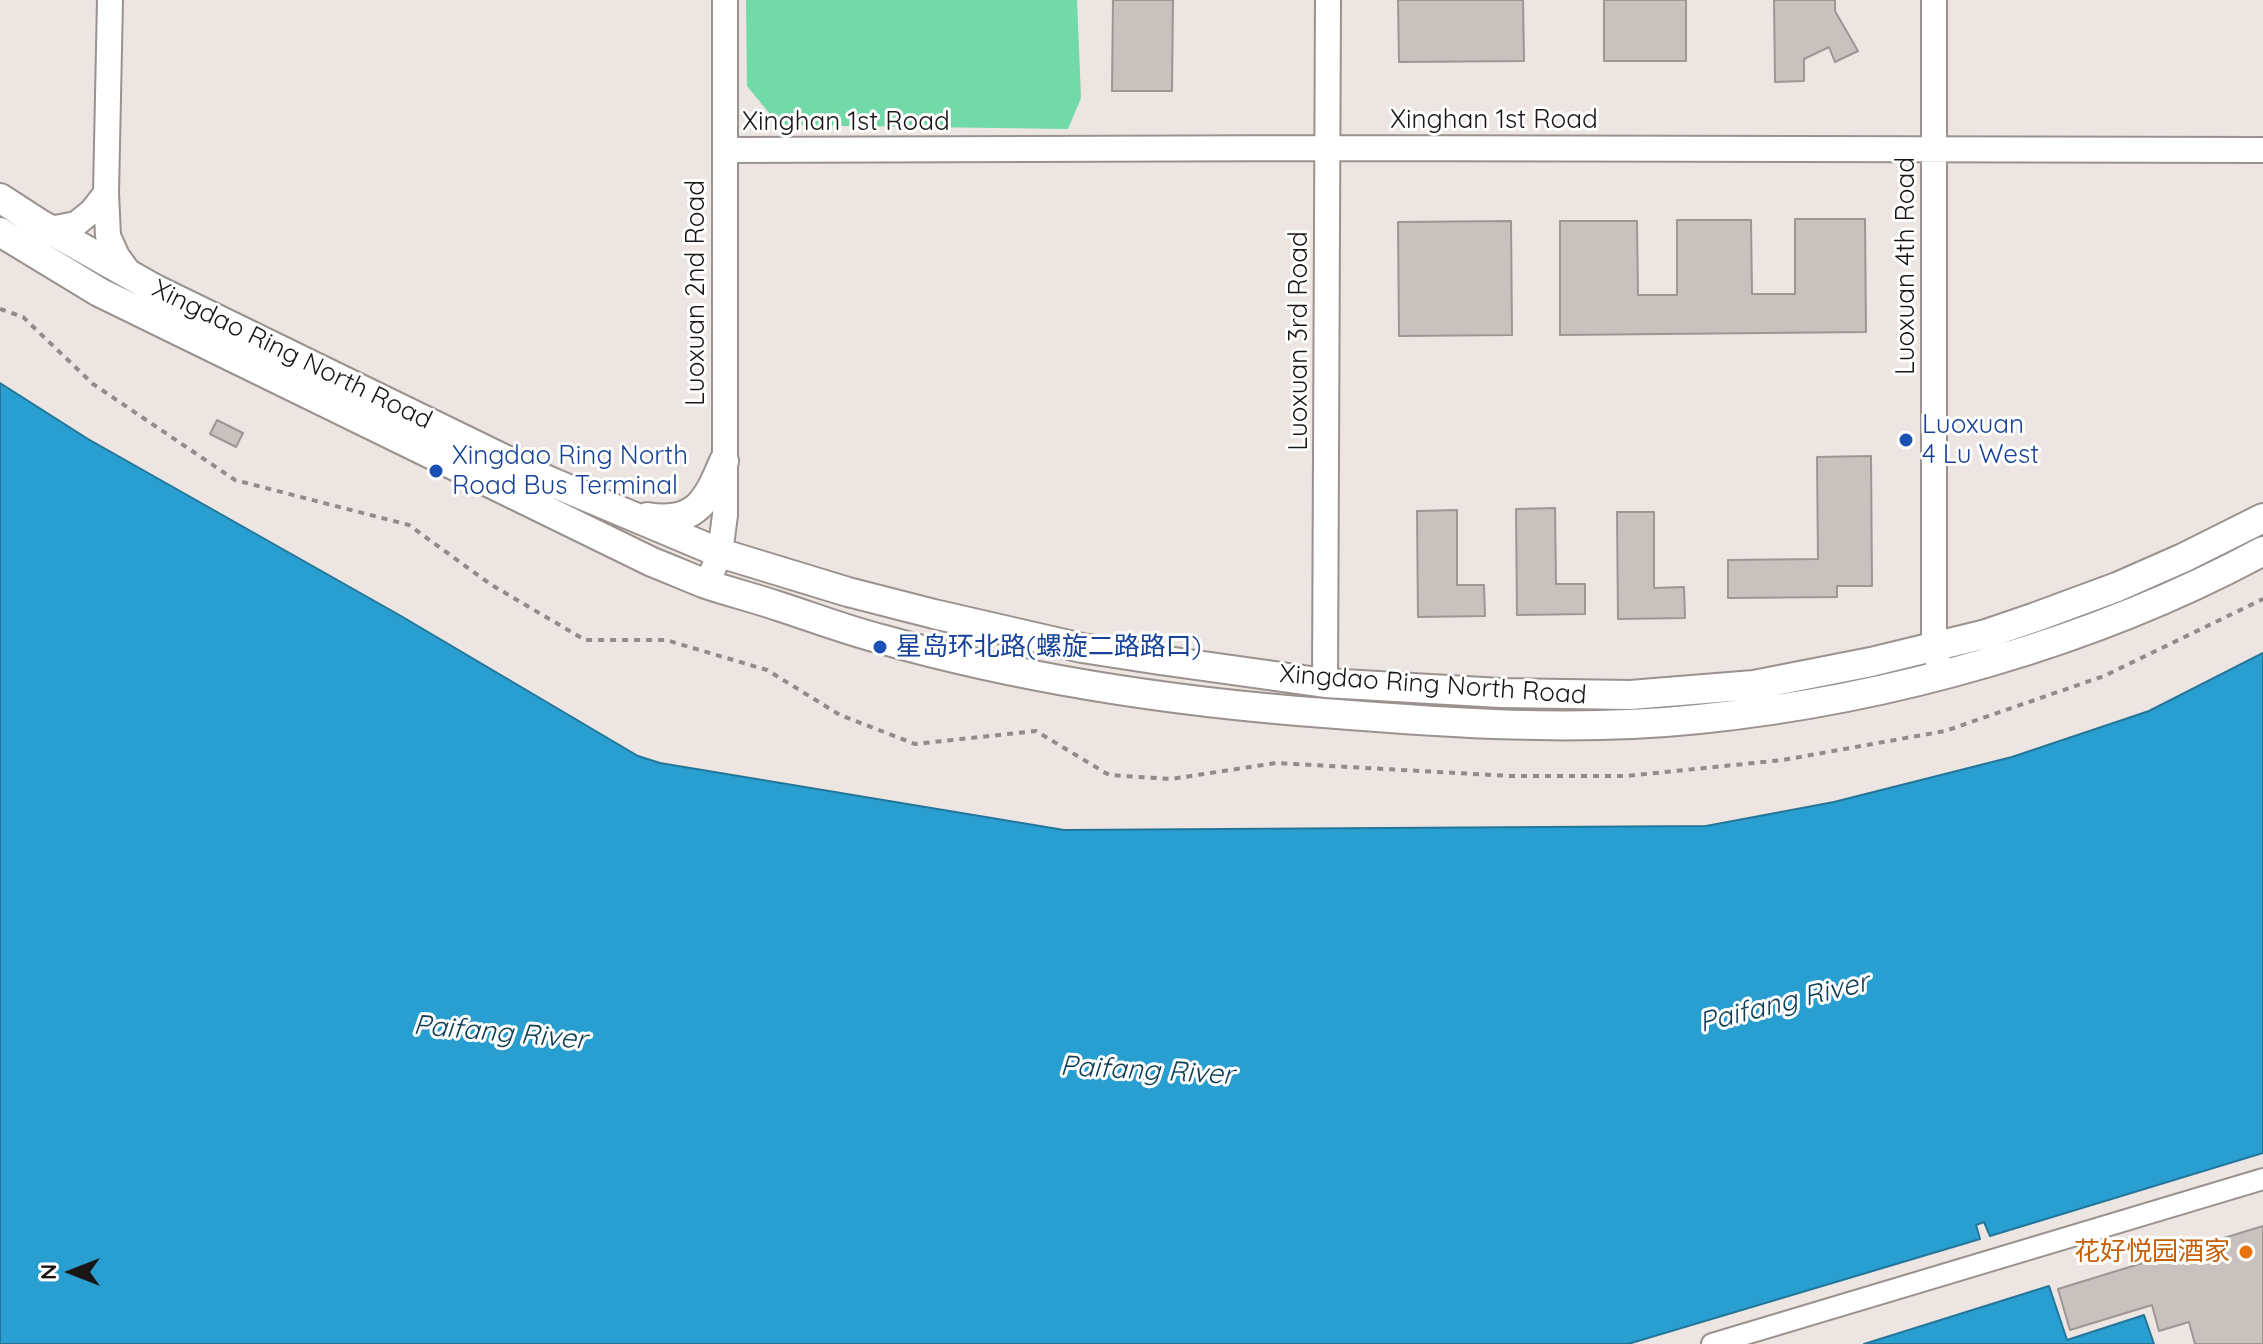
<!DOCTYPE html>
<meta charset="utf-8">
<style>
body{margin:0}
#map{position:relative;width:2263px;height:1344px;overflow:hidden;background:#ede5e2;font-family:Quicksand,sans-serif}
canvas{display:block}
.north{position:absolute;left:32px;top:1232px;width:80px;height:80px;-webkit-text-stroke:6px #fff;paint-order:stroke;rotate:270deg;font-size:22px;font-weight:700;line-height:32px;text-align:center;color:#191615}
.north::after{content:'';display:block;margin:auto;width:28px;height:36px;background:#191615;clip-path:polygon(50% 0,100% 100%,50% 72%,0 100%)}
</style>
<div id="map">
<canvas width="2263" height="1344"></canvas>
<div class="north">N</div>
</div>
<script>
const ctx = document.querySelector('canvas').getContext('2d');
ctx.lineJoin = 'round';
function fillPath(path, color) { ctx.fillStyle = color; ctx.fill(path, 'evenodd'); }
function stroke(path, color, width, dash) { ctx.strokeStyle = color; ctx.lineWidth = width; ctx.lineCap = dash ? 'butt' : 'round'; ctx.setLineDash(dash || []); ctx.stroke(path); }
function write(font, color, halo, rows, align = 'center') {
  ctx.font = font + ' Quicksand,"Noto Sans SC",sans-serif'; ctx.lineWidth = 6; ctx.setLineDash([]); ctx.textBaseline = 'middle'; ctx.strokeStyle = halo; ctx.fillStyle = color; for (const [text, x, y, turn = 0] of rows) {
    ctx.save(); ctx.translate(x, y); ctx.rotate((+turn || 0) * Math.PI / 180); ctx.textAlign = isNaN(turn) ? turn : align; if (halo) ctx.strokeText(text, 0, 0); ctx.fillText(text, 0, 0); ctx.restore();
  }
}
fillPath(new Path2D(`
 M746 0H1077L1081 98 1068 129 779 125 747 86Z`), '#72d9a8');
const water = new Path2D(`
 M0 383 88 439 401 616 638 756 660 763 1064 830 1706 826 1834 802 2012 757 2149 711 2263 653V1153L1990 1236 1984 1222 1976 1225 1980 1239 1628 1344H0Z
 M2049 1286 2067 1340 2144 1315 2154 1344H1864Z`);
fillPath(water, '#299fd1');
stroke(water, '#247699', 2);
const building = new Path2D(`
 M1113 0H1173L1172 91H1112Z
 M1398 0H1523L1524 61 1399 62Z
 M1604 0H1686V61H1604Z
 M1774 0H1835V11L1858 51 1835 62 1829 47 1804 59V81L1775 82Z
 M1795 219H1865L1866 332 1560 335V221H1637L1638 295H1677V220H1751L1752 294H1795Z
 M1511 221 1512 335 1399 336 1398 222Z
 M217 420 243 433 236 447 210 434Z
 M1871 456 1872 586H1837V597L1728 598V560L1818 559 1817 457Z
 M1555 508 1556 584H1585V614L1517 615 1516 509Z
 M1457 510V585H1484L1485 616 1418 617 1417 511Z
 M1617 512H1654V588L1684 587 1685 618 1618 619Z
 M2263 1226V1344H2195L2189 1322 2159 1331 2152 1305 2070 1330 2058 1289Z`);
fillPath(building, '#c9c1be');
stroke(building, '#9e9693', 2);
const minor = new Path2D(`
 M1712 1344 2263 1179`);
const tertiary = new Path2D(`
 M110 0 106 193 108 236 117 256 131 275
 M1934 0V646L1939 665
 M725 150 1329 148 2263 150
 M50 229 76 224 92 211 106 193
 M707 584 720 553 725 515V0
 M1325 683 1328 0`);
const secondary = new Path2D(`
 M0 198 40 224 153 288 549 481 720 553 848 592 934 614 1082 648 1160 660 1325 683 1501 693 1630 695 1754 685 1871 662 1986 634 2033 618 2117 587 2183 558 2263 518
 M0 232 99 292 652 562C670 569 688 577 706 584 730 592 754 598 778 606 812 617 846 630 881 639 1026 680 1175 702 1324 713 1449 723 1574 732 1699 719 1889 700 2095 642 2263 551
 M647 517C696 525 707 501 724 461`);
stroke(minor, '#9a928f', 24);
stroke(tertiary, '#9a928f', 28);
stroke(secondary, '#9a928f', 32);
stroke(new Path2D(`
 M0 309 23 317 93 384 235 480 409 525 490 584 585 640H666L767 670 840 715 915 744 1036 731 1109 775 1171 779 1276 763 1511 776H1626L1783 760 1945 731 2104 676 2263 599`), '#918b89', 4, [6, 6]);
stroke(minor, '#fff', 20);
stroke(tertiary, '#fff', 24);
stroke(secondary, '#fff', 28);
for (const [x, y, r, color] of [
 [1906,440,8,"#1a4fb4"],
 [436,471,8,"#1a4fb4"],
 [880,647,8,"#1a4fb4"],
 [2246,1252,8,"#e8710a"]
]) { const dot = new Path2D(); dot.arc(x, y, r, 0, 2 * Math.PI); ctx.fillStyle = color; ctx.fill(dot); stroke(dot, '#fff', 3); }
write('26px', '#191615', '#fff', [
 ["Xinghan 1st Road",1494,120],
 ["Xinghan 1st Road",846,122],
 ["Luoxuan 4th Road",1906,266,-90],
 ["Luoxuan 2nd Road",696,293,-90],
 ["Luoxuan 3rd Road",1299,341,-90],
 ["Xingdao Ring North Road",292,355,26],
 ["Xingdao Ring North Road",1433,685,4]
]);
write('26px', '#164399', '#fff', [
 ["Luoxuan",1922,425],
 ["4 Lu West",1922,455],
 ["Xingdao Ring North",452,456],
 ["Road Bus Terminal",452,486],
 ["星岛环北路(螺旋二路路口)",896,647]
], 'left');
write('26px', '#c56008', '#fff', [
 ["花好悦园酒家",2230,1252]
], 'right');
write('italic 28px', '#103f55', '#fff', [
 ["Paifang River",1784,1003,-14],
 ["Paifang River",500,1033,5],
 ["Paifang River",1147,1071,3]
]);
</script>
